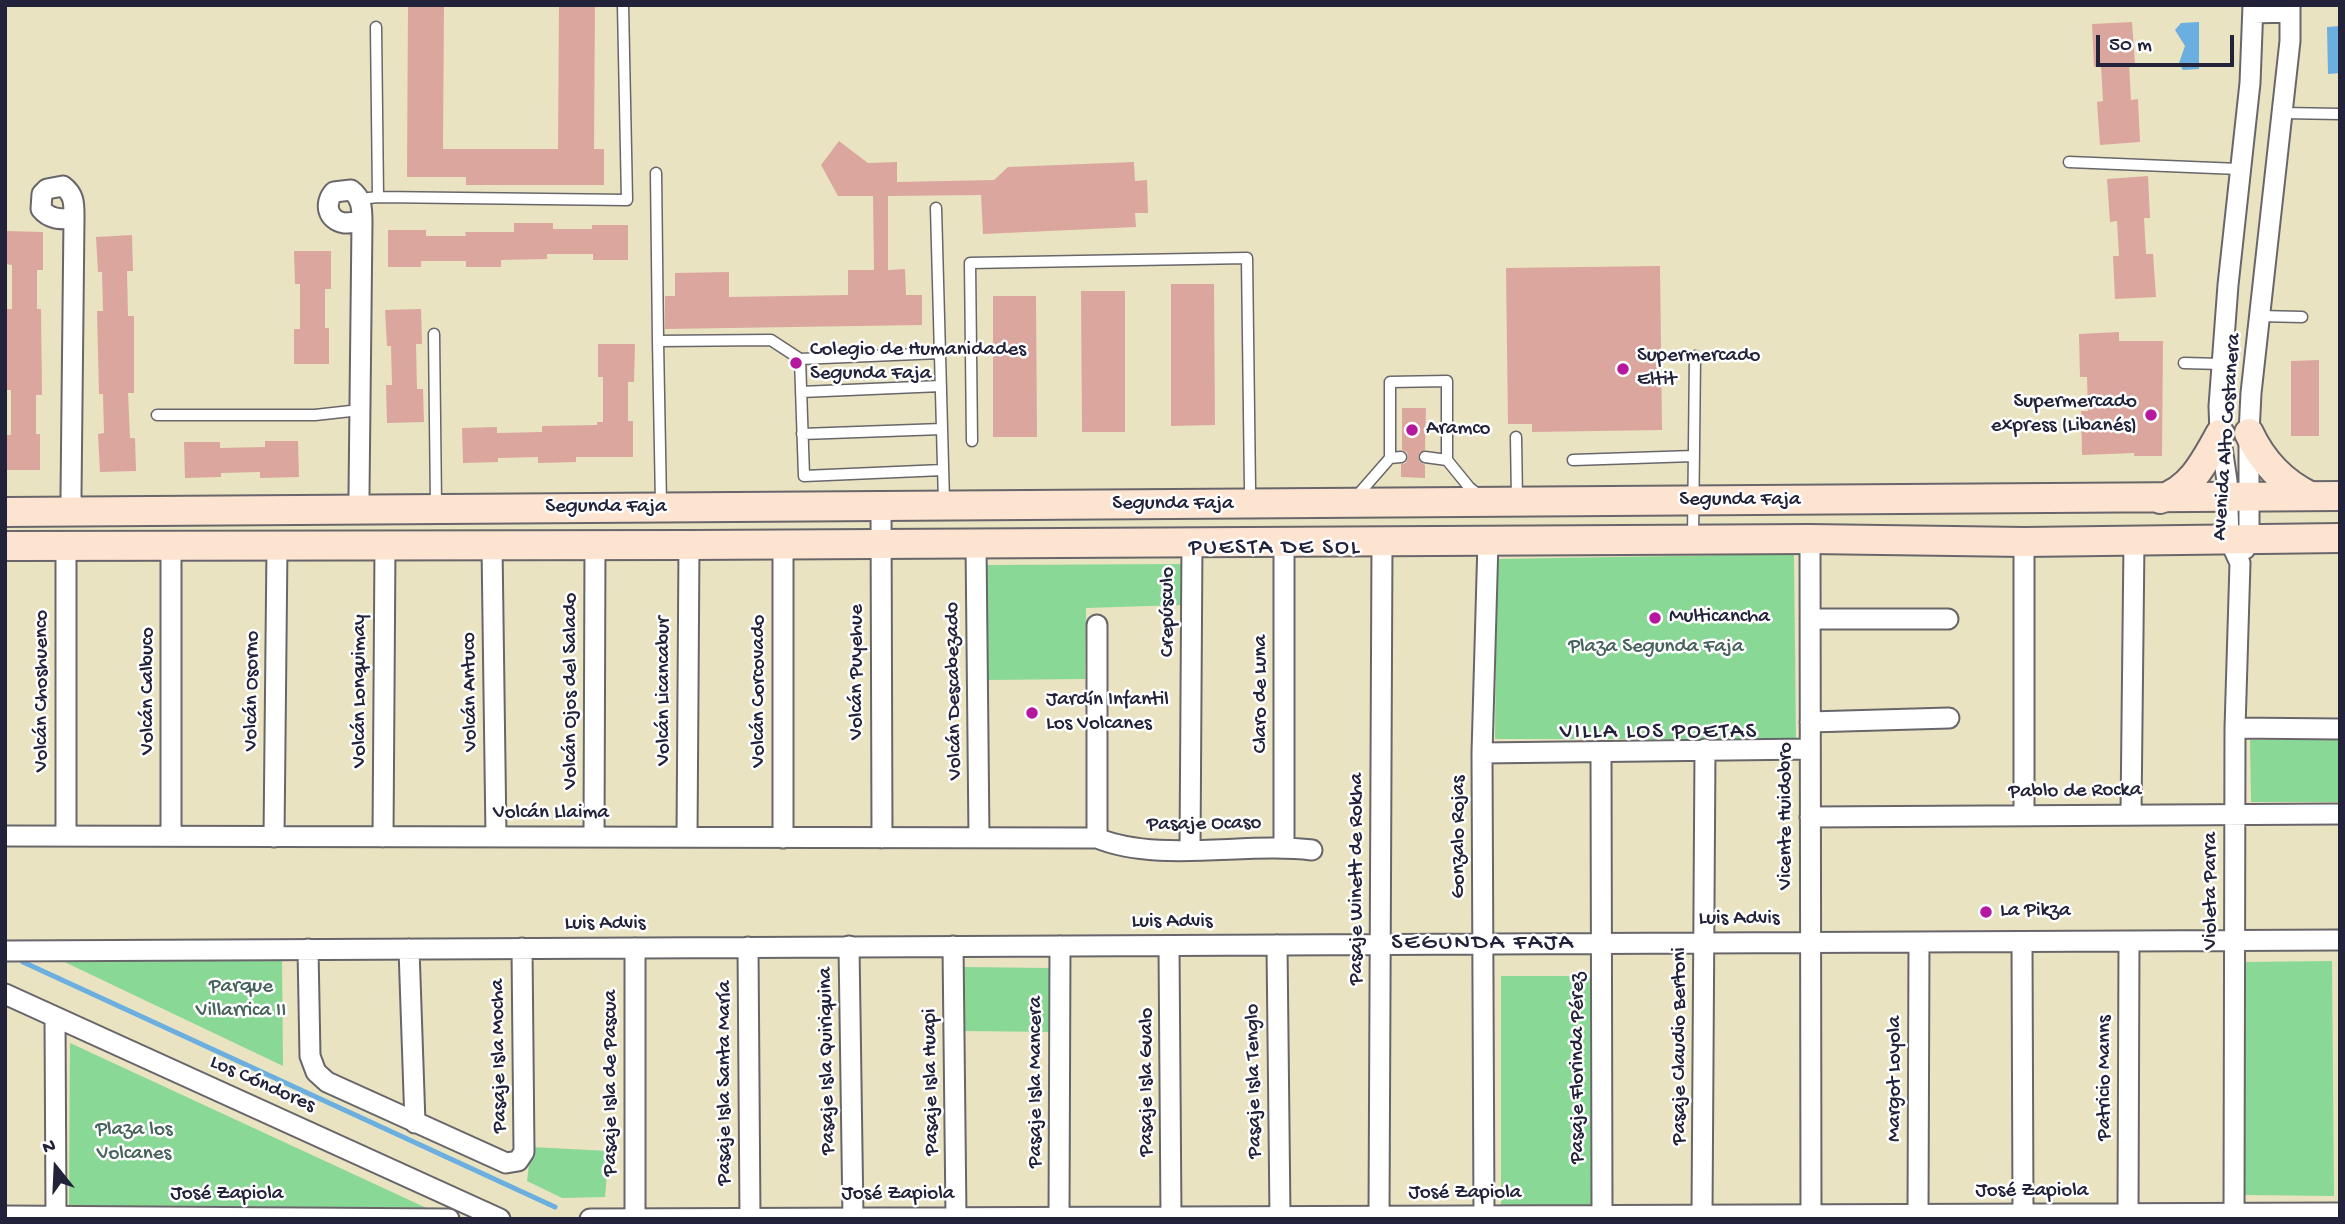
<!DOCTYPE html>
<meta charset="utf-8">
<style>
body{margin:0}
#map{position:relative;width:2345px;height:1224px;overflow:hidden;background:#eae3c1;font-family:"Gochi Hand",sans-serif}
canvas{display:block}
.frame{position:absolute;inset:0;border:7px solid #22223b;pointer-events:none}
.north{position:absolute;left:21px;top:1133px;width:70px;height:70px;-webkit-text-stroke:5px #fff;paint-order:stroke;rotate:342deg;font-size:19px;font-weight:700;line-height:28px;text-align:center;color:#22223b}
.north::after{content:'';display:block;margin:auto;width:24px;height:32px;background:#22223b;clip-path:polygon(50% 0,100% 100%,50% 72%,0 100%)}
.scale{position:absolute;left:2096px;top:35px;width:138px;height:32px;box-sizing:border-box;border:4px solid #22223b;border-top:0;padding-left:9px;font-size:21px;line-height:24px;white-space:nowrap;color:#22223b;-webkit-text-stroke:5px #fff;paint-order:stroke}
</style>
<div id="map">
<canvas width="2345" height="1224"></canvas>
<div class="frame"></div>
<div class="north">N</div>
<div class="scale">50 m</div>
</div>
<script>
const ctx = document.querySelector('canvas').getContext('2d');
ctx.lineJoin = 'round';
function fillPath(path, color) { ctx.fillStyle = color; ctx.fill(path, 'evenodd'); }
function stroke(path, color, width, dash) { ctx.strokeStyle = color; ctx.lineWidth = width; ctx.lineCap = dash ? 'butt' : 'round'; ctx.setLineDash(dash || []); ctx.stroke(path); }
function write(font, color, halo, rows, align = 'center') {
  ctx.font = font + ' "Gochi Hand",sans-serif'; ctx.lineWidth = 5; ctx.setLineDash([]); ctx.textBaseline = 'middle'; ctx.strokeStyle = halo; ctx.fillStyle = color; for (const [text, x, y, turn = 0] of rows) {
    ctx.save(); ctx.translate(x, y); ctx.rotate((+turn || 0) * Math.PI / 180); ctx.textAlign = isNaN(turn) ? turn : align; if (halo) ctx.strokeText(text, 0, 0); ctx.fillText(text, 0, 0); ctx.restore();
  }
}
fillPath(new Path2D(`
 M1794 554 1796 739H1495L1497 559Z
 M1183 564 1182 605 1086 608 1085 679 988 680 986 565Z
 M2250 740H2340V802H2251Z
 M54 957 282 958 283 1066Z
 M2332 961 2334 1196 2244 1195V962Z
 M963 967 1051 968 1050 1032 962 1031Z
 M1501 976H1592V1209L1501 1210Z
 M70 1043 433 1211 69 1207Z
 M531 1147 609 1151 605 1197 562 1198 527 1181Z`), '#8ad896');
fillPath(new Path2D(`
 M2199 22V69L2183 70 2179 63 2185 46 2175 30 2181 23Z
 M2340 26V73L2328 74 2327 27Z`), '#6baee0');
stroke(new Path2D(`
 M23 962 555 1207`), '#6baee0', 5);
fillPath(new Path2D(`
 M408 5H444L443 149H558L559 5H595L594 149H604V185H466V177H407Z
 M2132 22 2135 63H2129L2131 100 2138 99 2140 142 2100 145 2097 102 2103 101 2101 66 2094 67 2092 24Z
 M839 141 868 163 897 162V182L994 180 1008 167 1134 162 1135 181 1147 180 1148 213H1135L1136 227 983 234 981 195 888 196V270L905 269 906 295H922V325L665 329V296H675V273L729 272V297L848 295V270H874L873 196H838L821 165Z
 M2148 176 2150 218H2144L2146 254H2153L2156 297 2115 299 2113 256H2119L2117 221 2110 222 2107 179Z
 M514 223H553V229H592V225H628V260H593V254H547V259L501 260V267H466V261H421V267H388V230H426V236H466L465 232H514Z
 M6 231 43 232V270H37V309H41L42 395H36V434H40V470H5V435H11V390H5L6 309H12V265L6 264Z
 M132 235 133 271H127L128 316H134V393H128L130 438H135L136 471 100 472 98 434 104 433 103 394H99L97 311H103L102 272H98L96 237Z
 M294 251H331V289H325V328H329V364H294V329H300V284H295Z
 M1660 266 1662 430 1532 432V424H1508L1506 268Z
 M1171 284H1214L1215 425 1171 426Z
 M1081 291H1125V432H1082Z
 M993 296H1036L1037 437H993Z
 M421 309 422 344H416L417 389H423L424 422 387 423 386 385H392L391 346H387L385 310Z
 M2119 332V341H2163L2162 456H2134V453L2082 455 2081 411H2088L2087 377H2080L2079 334Z
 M598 344H635L634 382H628V421H633V457H576V462L538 463V457L498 458V462L463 463 462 428 497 427V433L542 432V426L597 425V422H603V377H598Z
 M2319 360V436H2291V361Z
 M1402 408H1426L1425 450 1420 452 1418 457 1420 462 1425 465V478L1401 477V464L1406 463 1408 457 1407 452 1402 450Z
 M265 441H298L299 477 260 478V472L221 473V477L185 478 184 442H220V448L265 447Z`), '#dba69e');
const service = new Path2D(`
 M376 27 378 197
 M2283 113 2340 114
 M2069 162 2239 169
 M656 173 658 341
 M360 199 378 197 627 200 623 5
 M936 208 944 502
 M2259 316 2302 317
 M434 334 436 505
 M800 359 804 476 943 470
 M2184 363 2222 364
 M801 392 941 386
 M157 415H315L360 410
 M802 434 942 429
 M1516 437 1517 500
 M972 441 970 263 1247 258 1250 489
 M1425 457 1447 460 1469 487 1480 496
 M1390 458 1401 457
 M1573 460 1694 456
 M1356 497 1390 458V382L1447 381V460
 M661 504 658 341 771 340 800 359 940 353
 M1693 538 1695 356`);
const minor = new Path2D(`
 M2253 13 2290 12
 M881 506 882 838
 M359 510V494L362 222C362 209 362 198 351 190L334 192C324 203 327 220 344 223 349 223 356 222 362 222
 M72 512 71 495 74 219C74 205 75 195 63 186L47 189 42 194 41 209C50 220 61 219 74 219
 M1810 539 1811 1219
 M1284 542V847
 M2024 542V816
 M976 544 979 838
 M66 546V836
 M492 546 496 837
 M2245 549 2249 539V433L2251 393 2290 41V5
 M1810 619H1948
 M1097 625V838
 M1810 722 1949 718
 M2235 728 2340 729
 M1601 752 1602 1216
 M1482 753 1810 749
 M2131 814 2134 541
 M1810 817 2340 814
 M5 836 1097 838C1157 863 1246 842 1312 850
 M171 836V546
 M274 837 277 546
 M383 837 385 546
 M594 837 595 545
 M687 837 689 545
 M783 838V545
 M1190 850 1192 542
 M2022 942 2023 1215
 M1277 945 1280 1217
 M849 946 853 1218
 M953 946 956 1218
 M1169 946 1171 1218
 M748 947 750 1218
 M308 949 310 1056 316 1072 327 1082 506 1163 518 1161 524 1152 522 948
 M409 949 415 1123
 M5 951 2340 940
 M5 994 500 1219
 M55 1017 56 1216
 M2128 1214 2129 941
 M1918 1215 1919 942
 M5 1216 449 1219
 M1702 1216 1705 749
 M1379 1217 1382 542
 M1484 1217 1482 753 1488 541
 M1059 1218 1060 946
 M590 1219 2340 1213
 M635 1219V948
 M2234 1219 2235 728 2240 563 2229 539 2227 481 2220 434 2219 406 2228 285 2250 83 2253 5`);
const secondary = new Path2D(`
 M2249 433C2262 461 2281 482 2310 496
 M2160 499C2191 490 2205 461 2220 434
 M5 512 2340 496
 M5 546 689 545 1810 539 2024 542 2340 538`);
stroke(service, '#68666a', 13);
stroke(minor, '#68666a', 23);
stroke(secondary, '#68666a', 32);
stroke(service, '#fff', 10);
stroke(minor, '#fff', 19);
stroke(secondary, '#fde4d1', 28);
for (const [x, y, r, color] of [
 [796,363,7,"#b5179e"],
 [1623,369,7,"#b5179e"],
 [2151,415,7,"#b5179e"],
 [1412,430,7,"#b5179e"],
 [1655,618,7,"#b5179e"],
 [1032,713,7,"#b5179e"],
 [1986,912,7,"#b5179e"]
]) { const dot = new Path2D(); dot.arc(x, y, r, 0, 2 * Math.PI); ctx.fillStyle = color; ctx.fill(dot); stroke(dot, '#fff', 2.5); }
write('21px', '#22223b', '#fff', [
 ["Colegio de Humanidades",810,351],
 ["Segunda Faja",810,375],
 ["Supermercado",1637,357],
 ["Eltit",1637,381],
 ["Supermercado",2137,403,"right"],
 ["express (Libanés)",2137,427,"right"],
 ["Aramco",1426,430],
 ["Multicancha",1669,618],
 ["Jardín Infantil",1046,701],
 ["Los Volcanes",1046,725],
 ["La Pikza",2000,912]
], 'left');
write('21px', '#22223b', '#fff', [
 ["Avenida Alto Costanera",2228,437,-86],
 ["Segunda Faja",1740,501],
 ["Segunda Faja",1173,505],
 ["Segunda Faja",606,508],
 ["Crepúsculo",1169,612,-90],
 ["Volcán Puyehue",858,672,-90],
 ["Volcán Choshuenco",43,691,-90],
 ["Volcán Calbuco",149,691,-90],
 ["Volcán Osorno",253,691,-89],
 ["Volcán Lonquimay",361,691,-90],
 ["Volcán Ojos del Salado",572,691,-90],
 ["Volcán Licancabur",665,691,-90],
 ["Volcán Corcovado",760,691,-90],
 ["Volcán Descabezado",955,691,-91],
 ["Volcán Antuco",471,692,-91],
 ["Claro de Luna",1262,694,-90],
 ["Pablo de Rocka",2075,792,-1],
 ["Volcán Llaima",551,814],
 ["Vicente Huidobro",1787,816,-90],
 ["Pasaje Ocaso",1204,825,-1],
 ["Gonzalo Rojas",1460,837,-90],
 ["Pasaje Winett de Rokha",1358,879,-90],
 ["Violeta Parra",2212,891,-90],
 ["Luis Advis",1739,920],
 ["Luis Advis",1172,923],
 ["Luis Advis",605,925],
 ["Pasaje Claudio Bertoni",1681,1046,-90],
 ["Pasaje Isla Mocha",500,1056,-91],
 ["Pasaje Isla Quiriquina",828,1061,-91],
 ["Pasaje Florinda Pérez",1579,1068,-90],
 ["Patricio Manns",2106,1078,-90],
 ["Margot Loyola",1896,1079,-90],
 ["Pasaje Isla Tenglo",1255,1081,-91],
 ["Pasaje Isla Huapi",932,1082,-91],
 ["Pasaje Isla Mancera",1037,1082,-90],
 ["Pasaje Isla Gualo",1148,1082,-90],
 ["Pasaje Isla de Pascua",612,1083,-90],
 ["Pasaje Isla Santa María",726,1083,-90],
 ["Los Cóndores",262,1085,24],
 ["José Zapiola",2032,1192],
 ["José Zapiola",1465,1194],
 ["José Zapiola",227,1195],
 ["José Zapiola",898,1195]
]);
write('21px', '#46625b', '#fff', [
 ["Plaza Segunda Faja",1656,648],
 ["Parque",241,988],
 ["Villarrica II",241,1012],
 ["Plaza los",134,1131],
 ["Volcanes",134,1155]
]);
ctx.letterSpacing = '2px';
write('23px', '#22223b', '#fff', [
 ["PUESTA DE SOL",1275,549],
 ["VILLA LOS POETAS",1659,733]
]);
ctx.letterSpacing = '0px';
ctx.letterSpacing = '2px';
write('24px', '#22223b', '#fff', [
 ["SEGUNDA FAJA",1483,944]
]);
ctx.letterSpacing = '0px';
</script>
